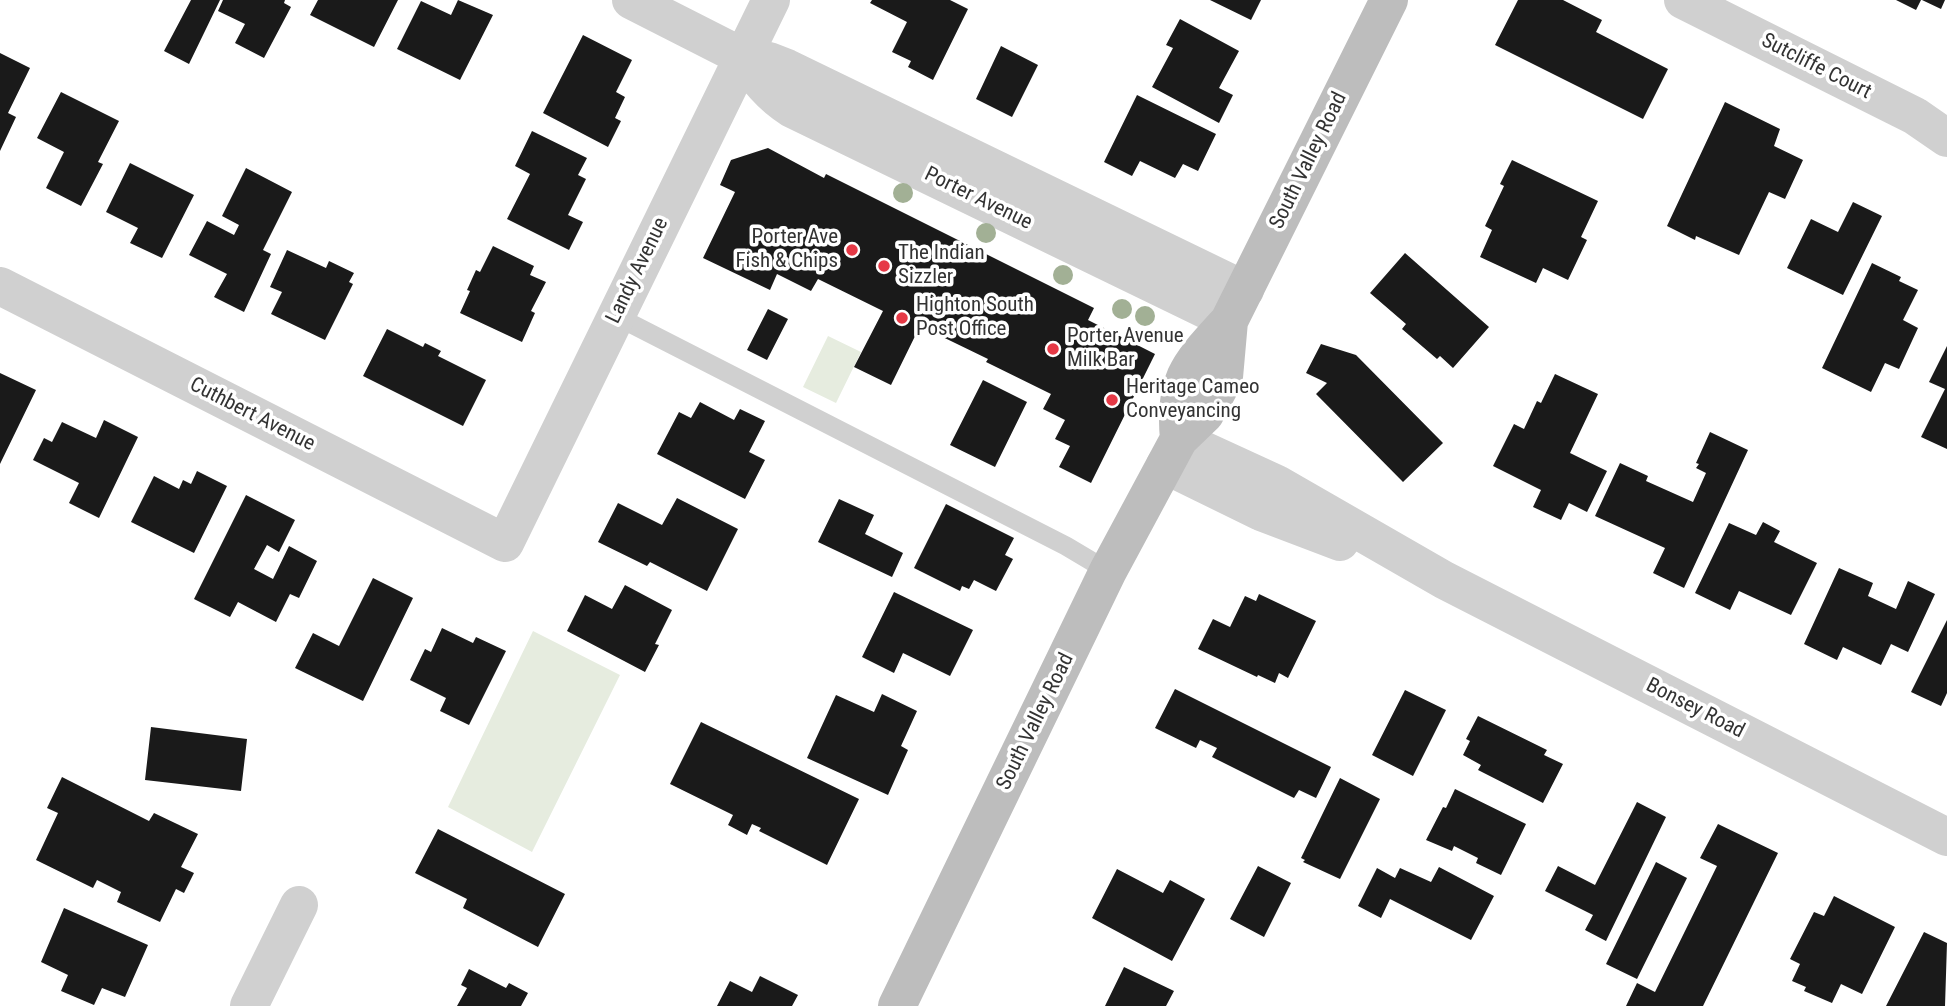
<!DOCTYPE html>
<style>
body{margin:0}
canvas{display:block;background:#fff}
</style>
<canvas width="1947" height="1006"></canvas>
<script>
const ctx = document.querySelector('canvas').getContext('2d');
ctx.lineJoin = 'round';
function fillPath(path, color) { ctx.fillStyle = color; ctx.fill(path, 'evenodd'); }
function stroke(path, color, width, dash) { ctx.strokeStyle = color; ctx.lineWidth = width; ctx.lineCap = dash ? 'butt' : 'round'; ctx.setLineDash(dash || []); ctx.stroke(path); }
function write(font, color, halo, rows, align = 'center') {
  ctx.font = font + ' "Roboto Condensed",sans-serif'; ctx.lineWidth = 7; ctx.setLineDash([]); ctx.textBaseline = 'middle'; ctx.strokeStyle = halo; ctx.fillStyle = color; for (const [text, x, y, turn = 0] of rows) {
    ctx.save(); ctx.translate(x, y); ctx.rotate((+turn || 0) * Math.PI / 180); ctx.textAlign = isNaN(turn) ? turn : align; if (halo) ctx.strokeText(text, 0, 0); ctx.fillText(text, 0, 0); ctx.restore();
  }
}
fillPath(new Path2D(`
 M828 336 861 352 836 403 803 387Z
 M533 631 620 675 532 852 448 807Z`), '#e6ecdf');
fillPath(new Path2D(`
 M191 0H220L189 64 164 51Z
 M223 0H285L284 3 291 7 264 58 235 43 245 24 218 11Z
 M318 0H398L374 47 310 15Z
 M458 0 493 15 460 80 397 49 421 1 451 15Z
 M872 0H950L968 9 933 80 908 67 911 61 892 52 907 22 870 3Z
 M1210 0H1261L1251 20Z
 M1518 0H1563L1602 20 1596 32 1668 69 1643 119 1495 45Z
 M1896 0H1921L1916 10Z
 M1922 0H1945L1941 9Z
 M1180 19 1239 51 1219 88 1233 95 1219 123 1152 87 1173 48 1166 45Z
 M583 35 632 60 616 92 625 97 615 118 621 121 608 147 543 113Z
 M1001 46 1038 65 1012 117 976 99Z
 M0 53 30 68 8 113 16 117 0 151Z
 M61 92 119 121 98 162 103 164 81 206 46 188 64 152 37 138Z
 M1137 95 1216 134 1198 171 1183 164 1175 178 1140 161 1132 176 1104 162Z
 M1725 102 1780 129 1774 146 1803 160 1785 199 1769 192 1739 255 1696 236 1695 240 1667 226Z
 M532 131 587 158 578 175 586 179 568 215 583 222 569 250 507 219 530 174 515 166Z
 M768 148 824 178 826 174 1094 308 1088 320 1155 354 1091 483 1059 467 1070 446 1055 439 1065 420 1043 409 1051 394 986 362 988 359 920 326 891 385 854 367 883 311 818 279 811 291 777 274 770 290 703 258 735 192 720 185 731 160Z
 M1512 160 1598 201 1581 237 1587 240 1568 280 1543 268 1536 283 1480 257 1492 230 1485 226 1504 186 1500 184Z
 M130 163 194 195 162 258 130 243 138 228 106 212Z
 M246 168 292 192 263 250 271 254 244 312 214 297 227 274 189 255 207 221 234 235 239 225 222 216Z
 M1853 202 1882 216 1843 295 1787 268 1811 219 1838 232Z
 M493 246 534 266 530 275 546 282 531 311 535 313 522 342 460 313 470 291 467 290 476 270 480 272Z
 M287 250 326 268 329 261 354 273 349 282 353 284 325 340 271 314 282 292 270 287Z
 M1405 253 1489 327 1453 368 1440 356 1437 359 1402 329 1406 324 1370 293Z
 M1872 263 1901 277 1899 281 1918 290 1903 320 1918 328 1899 369 1885 363 1871 392 1822 368Z
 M768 309 788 319 767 360 747 350Z
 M387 329 423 347 425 343 441 351 438 356 486 380 463 426 363 376Z
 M1321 344 1356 355 1443 443 1403 482 1316 394 1327 383 1306 373Z
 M1947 346V449L1921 437 1945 389 1929 382Z
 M0 373 36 390 0 464Z
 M1555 374 1598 394 1570 453 1607 471 1587 512 1569 503 1561 520 1533 507 1541 490 1493 466 1514 424 1524 429 1537 401 1541 403Z
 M983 380 1027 402 995 467 950 445Z
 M700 402 734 420 740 409 765 421 749 452 765 460 745 499 657 454 679 412 691 418Z
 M104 420 138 437 99 518 69 503 79 483 33 460 44 438 52 442 62 422 96 438Z
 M1710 432 1748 450 1684 588 1653 573 1665 548 1595 516 1620 463 1648 476 1646 481 1693 502 1706 473 1696 468 1699 464 1696 463Z
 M197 471 227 486 194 553 131 522 154 476 179 489 183 480 191 484Z
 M246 495 295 520 279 552 267 545 254 569 273 579 289 546 317 561 299 598 290 594 276 622 238 602 230 617 194 599Z
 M677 498 738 529 707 591 650 562 647 566 598 542 618 503 662 525Z
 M839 499 874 515 865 534 903 553 892 577 818 542Z
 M946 504 1014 538 1005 555 1013 559 996 591 974 580 969 589 962 586 960 591 914 568Z
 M1763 522 1780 531 1774 542 1817 563 1791 615 1739 591 1730 610 1695 593 1729 523 1756 535Z
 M1839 568 1873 583 1868 596 1896 609 1908 581 1935 594 1908 652 1891 644 1881 665 1843 647 1837 660 1804 644Z
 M373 578 413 598 363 701 295 668 313 633 339 646Z
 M625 585 672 610 655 644 659 645 645 672 567 631 585 595 612 609Z
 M894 592 973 630 950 676 903 653 894 673 862 657Z
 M1259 594 1316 621 1288 678 1279 673 1275 683 1258 675 1257 677 1198 649 1213 619 1230 627 1245 596 1256 601Z
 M1947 620V693L1941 706 1911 692Z
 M442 628 473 643 476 637 506 651 469 725 440 711 446 698 410 680 425 649 431 652Z
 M1175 689 1331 767 1316 798 1299 790 1294 798 1212 757 1217 748 1200 740 1196 748 1155 728Z
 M1405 690 1446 710 1413 776 1372 755Z
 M882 694 917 711 901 746 908 750 888 795 807 758 836 695 874 712Z
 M1478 716 1547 750 1544 755 1563 764 1543 803 1478 770 1481 765 1463 755 1470 741 1466 739Z
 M701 722 859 799 827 865 759 831 761 828 752 824 747 835 728 825 733 815 670 784Z
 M151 727 247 739 241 791 145 780Z
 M62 777 149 821 154 813 198 834 181 867 194 873 184 893 176 889 160 922 117 902 121 892 97 880 93 888 36 860 58 813 47 808Z
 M1340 778 1380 799 1340 879 1303 862 1305 860 1301 858Z
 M1455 789 1526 824 1501 875 1476 863 1478 858 1454 846 1452 851 1426 840 1443 807 1446 808Z
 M1637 802 1666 817 1606 941 1585 930 1593 915 1545 891 1558 866 1595 885Z
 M1718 824 1778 853 1703 1006H1626L1637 983 1655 992 1717 866 1700 858Z
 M438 829 565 894 538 947 463 908 467 899 415 873Z
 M1656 862 1687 878 1637 979 1606 964Z
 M1258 866 1291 883 1264 937 1230 919Z
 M1439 867 1494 896 1471 940 1390 899 1381 918 1358 906 1377 868 1395 878 1400 868 1431 882Z
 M1117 869 1163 893 1170 880 1205 899 1172 961 1092 918Z
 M1834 896 1895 927 1862 994 1841 984 1832 1003 1804 991 1806 987 1792 981 1800 964 1790 959 1814 912 1824 916Z
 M64 908 148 945 125 997 102 988 94 1005 61 991 68 975 41 962Z
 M1924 932 1947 943 1945 1006H1886Z
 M1124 967 1174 991 1166 1006H1105Z
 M469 969 506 988 509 983 528 993 521 1006H457L467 988 461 985Z
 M760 976 798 995 792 1006H717L730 981 752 992Z`), '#1a1a1a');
stroke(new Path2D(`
 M616 316 1066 546 1108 571`), '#d0d0d0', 19);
stroke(new Path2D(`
 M631 0 743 57 769 61 787 68 1245 290
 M1683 0 1915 116 1947 138
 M743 57C757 78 770 95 792 109L1229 321
 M0 286 505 543 771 0
 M1179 439 1277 484 1444 580 1947 837
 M1165 465 1261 512 1340 542
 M249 1006 299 905`), '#d0d0d0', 38);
stroke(new Path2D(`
 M1179 439C1173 378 1190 364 1229 321L1389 0
 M897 1006 1108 571 1179 439 1205 414 1219 388 1224 377 1229 321`), '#bdbdbd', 38);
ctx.fillStyle = '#a2b095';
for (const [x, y] of [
 [903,193],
 [986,233],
 [1063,275],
 [1122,309],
 [1145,316]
]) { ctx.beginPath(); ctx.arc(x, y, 10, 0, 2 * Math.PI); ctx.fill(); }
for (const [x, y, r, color] of [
 [852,250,7,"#e63946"],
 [884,266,7,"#e63946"],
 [902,318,7,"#e63946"],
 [1053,349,7,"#e63946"],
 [1112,400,7,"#e63946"]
]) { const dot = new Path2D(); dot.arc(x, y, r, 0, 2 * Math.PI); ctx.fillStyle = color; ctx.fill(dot); stroke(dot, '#fff', 2.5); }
write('21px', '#333', '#fff', [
 ["Sutcliffe Court",1816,67,27],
 ["South Valley Road",1309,161,-64],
 ["Porter Avenue",978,199,26],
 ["Landy Avenue",638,271,-64],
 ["Cuthbert Avenue",252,415,27],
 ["Bonsey Road",1695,709,27],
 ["South Valley Road",1036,722,-64]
]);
write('21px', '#333', '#fff', [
 ["Porter Ave",838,238,"right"],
 ["Fish & Chips",838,262,"right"],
 ["The Indian",898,254],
 ["Sizzler",898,278],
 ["Highton South",916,306],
 ["Post Office",916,330],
 ["Porter Avenue",1067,337],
 ["Milk Bar",1067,361],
 ["Heritage Cameo",1126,388],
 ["Conveyancing",1126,412]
], 'left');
</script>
